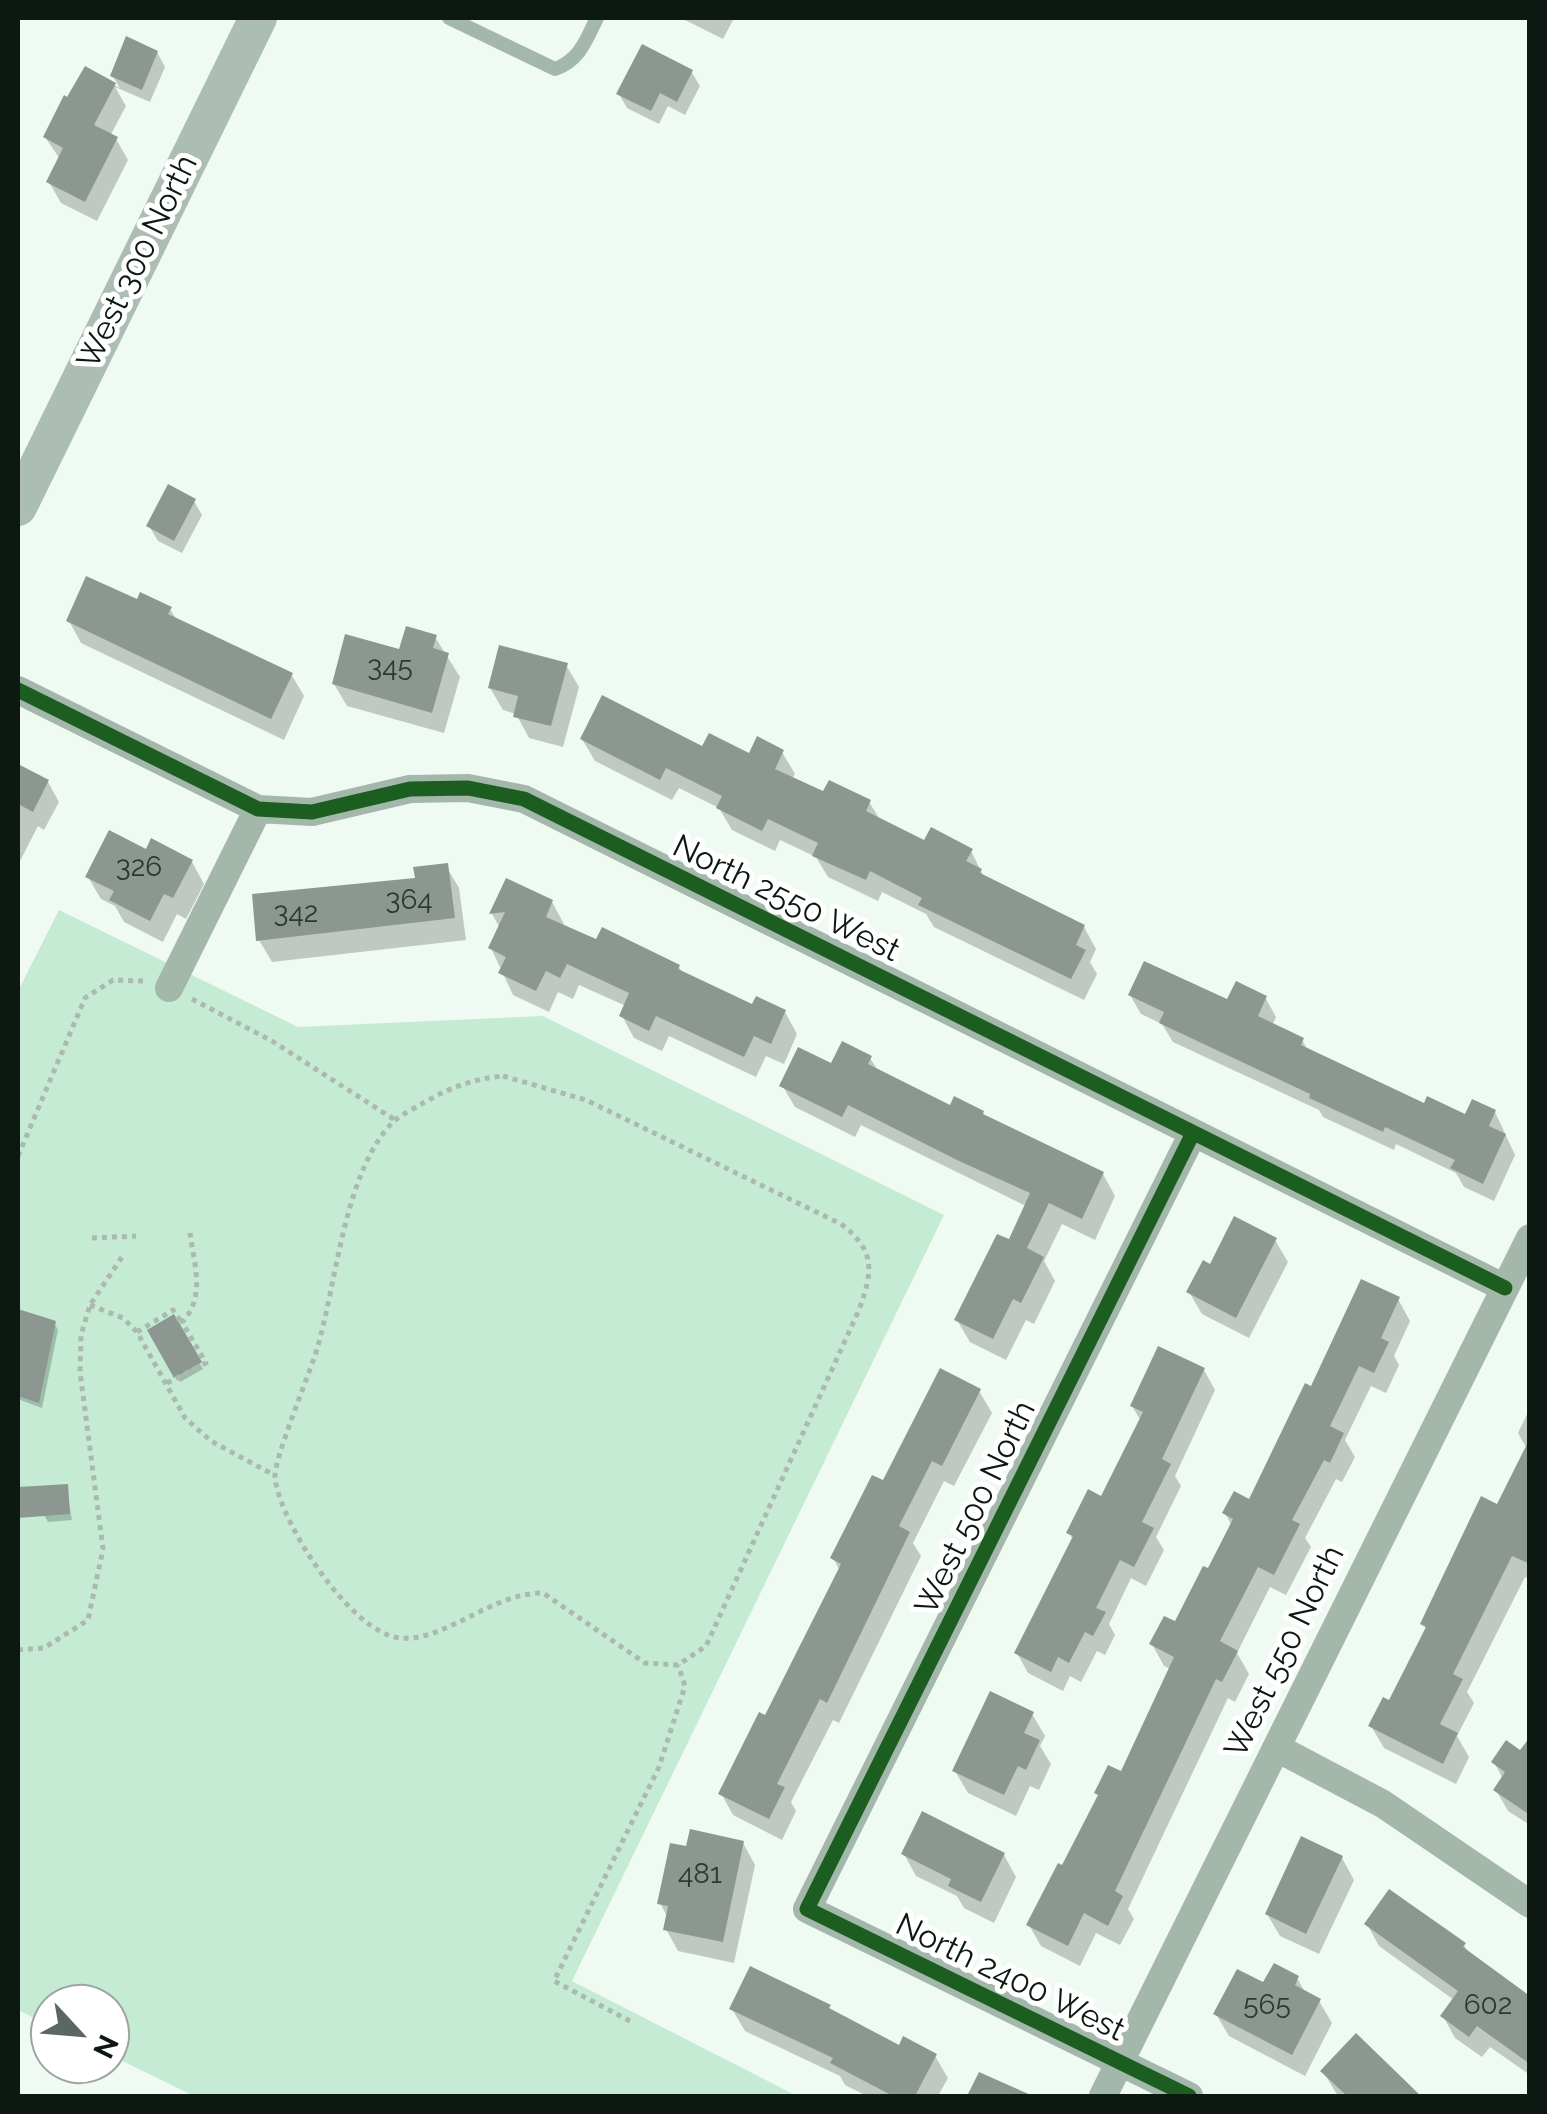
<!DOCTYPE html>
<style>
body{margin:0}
#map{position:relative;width:1547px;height:2114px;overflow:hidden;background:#effaf2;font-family:Raleway,sans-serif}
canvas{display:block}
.frame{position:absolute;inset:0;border:20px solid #0c1811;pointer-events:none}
.north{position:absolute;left:30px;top:1984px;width:100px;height:100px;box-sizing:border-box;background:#fff;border:2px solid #9ea3a0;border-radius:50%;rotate:116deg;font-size:28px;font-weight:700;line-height:40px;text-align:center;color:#0c1811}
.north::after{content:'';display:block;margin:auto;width:35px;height:45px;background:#5b6760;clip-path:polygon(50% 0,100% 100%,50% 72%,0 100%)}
</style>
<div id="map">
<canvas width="1547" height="2114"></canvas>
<div class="frame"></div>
<div class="north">N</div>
</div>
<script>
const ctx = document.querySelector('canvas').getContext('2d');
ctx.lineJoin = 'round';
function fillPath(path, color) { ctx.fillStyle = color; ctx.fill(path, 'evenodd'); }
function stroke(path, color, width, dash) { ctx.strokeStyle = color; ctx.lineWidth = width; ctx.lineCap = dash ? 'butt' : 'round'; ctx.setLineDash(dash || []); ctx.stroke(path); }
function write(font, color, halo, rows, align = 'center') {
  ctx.font = font + ' Raleway,sans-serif'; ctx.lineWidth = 10; ctx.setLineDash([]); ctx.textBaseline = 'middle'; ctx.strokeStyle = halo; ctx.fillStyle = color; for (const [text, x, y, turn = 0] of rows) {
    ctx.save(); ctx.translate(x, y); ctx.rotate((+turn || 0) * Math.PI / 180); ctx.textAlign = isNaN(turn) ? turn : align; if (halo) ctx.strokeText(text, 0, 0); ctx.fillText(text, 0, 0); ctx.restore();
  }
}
fillPath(new Path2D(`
 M59 910 298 1027 543 1016 944 1215 572 1981 797 2096H194L110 2055V2004H50V2026L18 2010V991Z`), '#c5ebd4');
fillPath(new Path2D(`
 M681 18H734L723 39Z
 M157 52 165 67 150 102 115 87 126 106 110 136 116 139 128 160 97 221 61 203 49 182 60 159 45 137 86 70 120 88 112 75Z
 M691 71 700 86 685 115 668 106 659 124 627 108 619 94Z
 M194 501 202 515 182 553 158 541 149 526Z
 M138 603 170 609 178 622 291 674 304 696 284 740 81 643 69 621Z
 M435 637 460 677 444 733 347 706 334 684Z
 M566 665 579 687 563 747 529 738 516 714 503 710 490 688Z
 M582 739 750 756 782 752 795 774 792 779 825 794 869 802 881 821 926 844 971 851 983 875 1084 927 1096 949 1090 962 1097 974 1084 1000 934 927 926 914 882 892 878 901 828 877 816 857 780 840 775 851 732 830 719 808 679 788 672 800 595 761Z
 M18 767 48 782 59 802 44 830 38 826 18 865Z
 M147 852 192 862 204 884 186 919 177 914 163 942 124 922 115 906 101 899 88 877Z
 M446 866 459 888 466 940 272 962 259 940 418 880Z
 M507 881 552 902 564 924 563 927 597 943 679 967 683 974 753 1007 785 1012 797 1034 784 1064 766 1056 756 1077 669 1036 662 1051 634 1038 622 1016 626 1006 579 985 573 999 558 992 549 1012 513 995 491 948 500 928 492 914Z
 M1130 995 1228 1002 1265 997 1276 1017 1272 1026 1302 1040 1309 1052 1425 1106 1466 1117 1495 1112 1515 1155 1494 1201 1464 1187 1456 1173 1396 1144 1394 1150 1323 1117 1319 1110 1173 1042 1162 1024 1141 1014Z
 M870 1058 879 1072 951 1109 983 1113 985 1118 1103 1174 1115 1196 1095 1240 1062 1224 1044 1261 1055 1281 1034 1324 1026 1320 1006 1360 970 1342 957 1320 1010 1243 1026 1206 861 1125 855 1137 795 1107 782 1085 832 1066Z
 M1275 1240 1288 1262 1249 1338 1202 1314 1189 1292 1211 1268Z
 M1398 1299 1410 1321 1394 1356 1399 1365 1386 1393 1371 1386 1345 1440 1355 1457 1342 1482 1336 1479 1305 1538 1311 1547 1286 1595 1270 1587 1237 1653 1249 1674 1235 1702 1228 1698 1128 1909 1134 1919 1120 1945 1096 1933 1080 1966 1041 1946 1029 1925 1122 1775 1171 1669 1164 1666 1152 1644 1176 1624 1209 1571 1232 1526 1225 1513 1250 1502 1312 1389Z
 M20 1313 54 1323 58 1330 42 1408 18 1399Z
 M173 1317 203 1369 180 1382 150 1330Z
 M1204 1370 1215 1390 1175 1476 1181 1486 1156 1537 1164 1550 1146 1586 1131 1578 1109 1624 1115 1635 1105 1655 1097 1651 1081 1682 1070 1676 1063 1691 1028 1673 1017 1653 1073 1540 1069 1533 1102 1499 1141 1421 1132 1406Z
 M979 1391 992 1413 954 1486 944 1481 913 1543 921 1556 839 1723 833 1720 791 1802 796 1811 782 1840 733 1815 721 1793 766 1719 840 1571 833 1558Z
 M1530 1408V1579L1525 1577 1467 1692 1474 1703 1457 1736 1469 1757 1456 1784 1384 1748 1371 1726 1390 1704 1427 1631 1423 1624 1498 1507 1527 1449 1518 1433Z
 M66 1487 72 1520 48 1522 44 1515Z
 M1032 1714 1045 1736 1040 1746 1051 1764 1039 1790 1030 1786 1016 1816 968 1793 955 1771Z
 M1530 1746V1825L1508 1811 1496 1790 1503 1779 1494 1762 1523 1755Z
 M743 1843 755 1865 734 1963 678 1951 666 1929 668 1918 660 1903 688 1849Z
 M904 1854 1004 1855 1016 1877 994 1923 964 1908 957 1896 916 1876Z
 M1342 1858 1354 1880 1319 1954 1280 1936 1267 1914Z
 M1367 1924 1464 1945 1470 1956 1530 1999V2075L1490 2047 1482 2057 1455 2038 1443 2016 1454 2000 1379 1946Z
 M1297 1978 1306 1994 1319 2001 1332 2023 1305 2076 1229 2036 1216 2014 1264 1986Z
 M829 2007 833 2013 900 2048 935 2056 948 2078 938 2096H867L845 2085 840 2076 745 2031 732 2009Z
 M1356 2037 1418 2096H1339L1336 2093 1323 2071Z`), '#0003');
fillPath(new Path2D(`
 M126 36 158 51 142 90 110 76Z
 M642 44 693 70 677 102 660 93 651 111 616 94Z
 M85 66 116 83 94 125 118 137 85 202 46 182 63 148 43 137 64 95 67 97Z
 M168 484 196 499 174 541 146 526Z
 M86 576 137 599 140 592 172 607 168 614 293 673 271 719 66 621Z
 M406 626 437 635 433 648 449 653 432 713 332 684 345 634 399 649Z
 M499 645 568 663 551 726 513 717 518 696 488 688Z
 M602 695 702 746 709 733 749 753 757 736 784 750 775 769 823 791 829 780 871 800 866 811 924 840 931 827 973 849 966 861 982 869 980 873 1085 925 1076 945 1086 950 1071 979 918 905 922 898 870 871 866 880 812 856 818 843 768 819 762 831 716 808 722 796 666 768 660 780 580 739Z
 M18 764 49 780 33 812 18 804Z
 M109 830 146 849 151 838 193 860 173 898 164 894 150 921 109 900 114 891 85 877Z
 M448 863 455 918 256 941 252 894 415 878 413 867Z
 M506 878 553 900 546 917 596 939 602 927 680 965 678 969 752 1004 756 996 786 1010 771 1044 754 1036 744 1057 656 1016 649 1031 619 1016 629 993 567 964 560 978 546 971 536 991 498 973 506 957 488 948 505 912 489 914Z
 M1144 961 1227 999 1236 981 1267 996 1258 1016 1304 1038 1301 1045 1424 1103 1427 1096 1465 1114 1472 1099 1496 1110 1489 1126 1506 1134 1483 1184 1450 1168 1455 1160 1385 1127 1383 1132 1309 1098 1310 1094 1159 1023 1164 1012 1128 995Z
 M842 1041 872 1056 868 1064 950 1105 954 1096 984 1111 983 1114 1104 1172 1082 1219 1049 1203 1027 1248 1044 1257 1021 1303 1013 1299 993 1339 954 1320 997 1234 1009 1239 1030 1193 959 1161 848 1105 842 1117 779 1086 798 1047 831 1063Z
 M1234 1216 1277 1238 1236 1318 1186 1292 1203 1260 1210 1264Z
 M1361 1279 1400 1297 1381 1338 1389 1342 1374 1373 1359 1366 1330 1426 1344 1433 1330 1463 1324 1460 1292 1520 1300 1524 1274 1575 1258 1567 1220 1641 1238 1651 1222 1682 1216 1679 1115 1891 1123 1896 1108 1926 1084 1913 1068 1946 1026 1925 1058 1863 1062 1865 1098 1795 1094 1793 1108 1765 1121 1771 1174 1657 1149 1644 1164 1616 1175 1621 1203 1566 1208 1568 1233 1519 1222 1513 1234 1491 1249 1499 1305 1383 1311 1386Z
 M18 1309 56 1321 39 1403 18 1396Z
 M174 1314 202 1362 174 1378 147 1330Z
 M1158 1346 1205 1368 1162 1459 1171 1464 1142 1522 1154 1528 1134 1567 1120 1560 1096 1608 1106 1612 1093 1636 1085 1632 1069 1663 1058 1657 1051 1672 1014 1653 1073 1536 1066 1533 1088 1489 1101 1496 1143 1412 1130 1406Z
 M940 1368 981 1389 942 1466 932 1461 899 1526 910 1532 827 1703 820 1699 777 1784 785 1787 769 1819 718 1794 759 1712 765 1715 841 1564 830 1558 872 1475 883 1480Z
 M1530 1438V1564L1512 1556 1453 1674 1463 1679 1440 1724 1458 1733 1443 1764 1368 1726 1383 1697 1389 1700 1426 1627 1420 1624 1481 1496 1497 1504Z
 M68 1484 70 1514 18 1518V1487Z
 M990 1691 1034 1712 1024 1733 1040 1740 1026 1770 1018 1766 1004 1795 952 1771Z
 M1530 1737V1815L1493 1790 1505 1772 1491 1762 1506 1740 1520 1750Z
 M922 1811 1005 1853 981 1902 948 1886 951 1879 901 1854Z
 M690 1829 744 1841 723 1942 663 1930 668 1906 657 1904 670 1843 686 1846Z
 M1301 1836 1343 1856 1306 1934 1265 1914Z
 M1389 1889 1466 1943 1463 1947 1530 1996V2064L1477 2026 1469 2037 1440 2016 1458 1991 1364 1924Z
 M1274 1963 1299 1976 1295 1985 1321 1999 1292 2055 1213 2014 1237 1969 1263 1982Z
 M750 1966 831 2005 829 2008 899 2045 903 2036 937 2054 915 2096H893L830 2063 833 2058 729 2009Z
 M1356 2033 1421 2096H1347L1320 2071Z
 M979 2072 1033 2096H967Z`), '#8d9791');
stroke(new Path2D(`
 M192 999 272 1041 395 1120
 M503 1076 586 1100 841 1224C876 1251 873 1271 859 1310L706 1646 678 1665 645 1663 543 1593C491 1593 445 1642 400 1638 352 1634 280 1523 275 1478 273 1461 310 1373 317 1349 337 1282 344 1172 393 1122 402 1114 415 1108 425 1102 451 1087 473 1079 503 1076Z
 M18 1156 85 998 113 980 144 981
 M92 1238 136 1236
 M90 1305 123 1318 137 1332 185 1418 211 1441 274 1475
 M137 1332 173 1310 181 1322
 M167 1383 206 1363 182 1322C206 1298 194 1263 190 1233
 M18 1650 44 1648 88 1620 103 1549 80 1372 81 1335 90 1305 122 1257
 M630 2021 554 1981 659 1767 685 1686 678 1665`), '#abb9b1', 5, [5, 5]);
stroke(new Path2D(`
 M449 18 555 69C580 60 586 40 597 18`), '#a4b7ab', 14);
stroke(new Path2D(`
 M18 690 258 809 312 812 410 789 468 788 524 799 1505 1288
 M169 988 258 809
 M1277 1748 1383 1804 1530 1904
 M1103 2096 1530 1238
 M1189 2096 807 1909 1193 1133`), '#a4b7ab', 28);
stroke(new Path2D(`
 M18 507 258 18`), '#acbeb3', 38);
stroke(new Path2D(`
 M18 690 258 809 312 812 410 789 468 788 524 799 1505 1288
 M1189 2096 807 1909 1193 1133`), '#1b5e20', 15);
write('28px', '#2c3831', null, [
 ["345",390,668],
 ["326",139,868],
 ["364",409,901],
 ["342",296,914],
 ["481",700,1875],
 ["565",1267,2006],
 ["602",1488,2006]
]);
write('32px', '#0c1811', '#fff', [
 ["West 300 North",138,262,-64],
 ["North 2550 West",786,899,26],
 ["West 500 North",976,1508,-64],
 ["West 550 North",1285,1652,-64],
 ["North 2400 West",1010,1978,26]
]);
</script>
